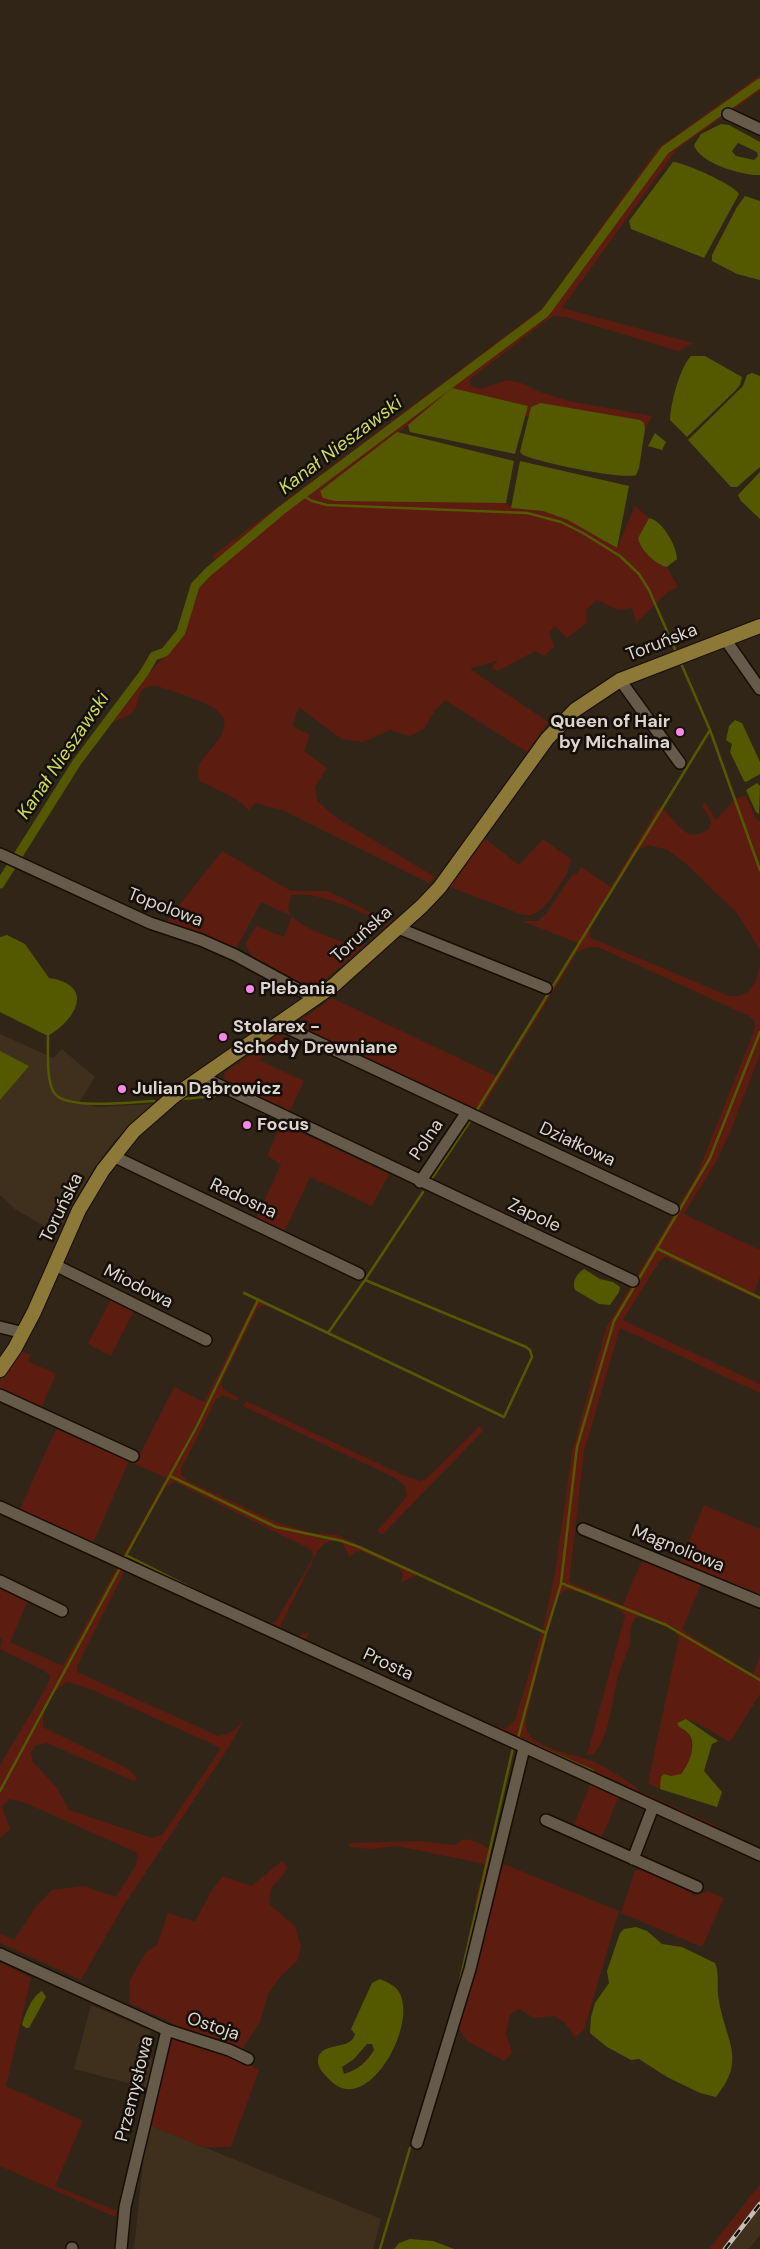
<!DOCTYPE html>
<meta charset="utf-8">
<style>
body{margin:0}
canvas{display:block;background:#302517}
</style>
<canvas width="760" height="2249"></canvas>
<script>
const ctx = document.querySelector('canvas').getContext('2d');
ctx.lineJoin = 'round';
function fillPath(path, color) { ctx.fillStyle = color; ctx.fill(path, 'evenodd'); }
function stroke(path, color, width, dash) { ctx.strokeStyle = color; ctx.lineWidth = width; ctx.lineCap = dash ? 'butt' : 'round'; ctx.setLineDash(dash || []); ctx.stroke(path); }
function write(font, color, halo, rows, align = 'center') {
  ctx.font = font + ' "DM Sans",sans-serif'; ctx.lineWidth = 5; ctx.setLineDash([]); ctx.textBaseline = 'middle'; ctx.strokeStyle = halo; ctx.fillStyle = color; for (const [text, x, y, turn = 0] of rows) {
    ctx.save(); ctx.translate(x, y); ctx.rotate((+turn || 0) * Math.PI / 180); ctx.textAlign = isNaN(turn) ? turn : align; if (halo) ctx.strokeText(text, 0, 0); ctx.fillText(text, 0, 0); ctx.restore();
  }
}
fillPath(new Path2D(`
 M0 1034 53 1058 62 1049 95 1077 79 1103 99 1107 152 1104 116 1139 92 1171 73 1203 58 1234 15 1209 0 1195Z
 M91 2005 151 2031 147 2053 154 2061 148 2088 74 2069Z
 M147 2124 381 2219 373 2249H134Z
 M760 2185V2235L749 2249H710Z`), '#3f301d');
fillPath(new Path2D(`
 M760 75V91L677 149 562 308 693 343 678 351 566 317 555 316 548 319 469 380 471 386 480 389 508 380 521 383 540 392 569 401 652 416 645 429 644 423 531 407 529 417 525 416 528 406 452 389 408 425 320 491 506 503C516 512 530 508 543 511 569 517 594 535 617 548L635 506 649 518 638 538C640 550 656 565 667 567L678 587 668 592 636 623 632 608 618 610 597 600 586 610 587 623 567 638 555 626 549 632 554 647 544 656 535 651 498 671 491 668 498 660 470 669 548 722 527 752 445 700 435 710 424 729 409 736 390 730 363 742 341 739 299 707 292 726 310 735 304 751 327 768 315 787 317 801 337 818 435 877 429 883 282 810 255 803 249 810 236 799 200 781C188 759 229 743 224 720 222 705 171 691 157 686 133 686 142 702 133 712 127 717 118 719 112 724L152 670 186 632 195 593 221 565 212 556 544 307 658 148Z
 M746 796 757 820 760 821V1054L730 1132 717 1160 684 1214 760 1250V1276L754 1293 760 1296V1300L666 1257 661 1259 623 1320 760 1384V1393L620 1328 584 1451 569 1582 623 1605 642 1560 701 1584 682 1630 753 1675 760 1656V1694L730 1742 693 1721 686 1719 678 1726C681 1728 686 1730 688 1733 696 1742 690 1769 680 1774 675 1777 669 1776 664 1775L660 1789 648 1783 679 1637C671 1625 650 1615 636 1617 628 1627 632 1636 629 1647 626 1656 622 1664 619 1673 611 1699 612 1731 594 1754L587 1755 625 1616C619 1604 579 1590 565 1590L557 1597 526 1717C526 1725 526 1734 533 1739 545 1748 566 1754 580 1757 595 1760 631 1782 641 1792L719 1827 712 1829 481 1722 506 1729 515 1720 544 1624 555 1573 572 1452 606 1328 697 1175 755 1028 754 1021 749 1016 598 947H589L577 952 479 1113 301 1029V1020L332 998 498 1077 578 943 522 921H538L545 915 572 875 577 874 581 867 611 887 659 806C676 817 684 847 709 829L711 821 702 805 705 802 716 820 736 798ZM648 845 668 850 684 862 737 913 760 950V966L756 981 748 992 740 996H729L591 938 589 933 594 920 638 850Z
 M484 838 519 865 543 839 572 860 568 868V872C558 886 544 919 523 915L450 887Z
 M222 851 291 891H328L390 922 384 927 383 923 377 919C351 909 320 891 291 895 289 901 287 908 290 914 300 929 342 941 358 947L367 943 318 986 303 988 253 959 245 944 256 926 284 937 292 916 261 902 235 950 164 925Z
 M278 1035 288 1036 259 1060 304 1081 290 1111 225 1081 224 1073Z
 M281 1123 389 1174 372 1206 310 1177 284 1232 256 1219 281 1164 267 1156Z
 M111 1299 134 1311 111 1356 88 1344Z
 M256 1300 268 1306H261L257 1310 221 1382 224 1390 239 1398 237 1401 223 1395 216 1399 181 1469V1475L188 1481 278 1523 308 1532 337 1535 419 1573 416 1576 401 1582 403 1574 399 1568 361 1551 355 1552 350 1557C347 1553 345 1546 342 1543 333 1536 321 1545 317 1552L281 1625 283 1631C293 1637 299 1637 309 1632L305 1641 311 1645 248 1619 115 1557 117 1553 123 1556 166 1478 135 1464 174 1387 204 1402ZM175 1482 312 1550 313 1558 276 1621 271 1624 131 1560 128 1552 166 1486Z
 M21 1351 31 1355 28 1361 56 1374 41 1408 0 1390V1380Z
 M246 1401 405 1476 420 1481 426 1479 480 1426 483 1431 382 1535 377 1531 407 1496 405 1486 395 1478 243 1406Z
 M56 1429 129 1461 93 1543 20 1509Z
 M704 1505 760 1529V1598L679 1564Z
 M118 1566 125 1570 77 1666V1672L218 1736 232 1732 243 1722 227 1750 122 1908 81 1980 0 1943V1934L14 1940 38 1904 52 1890 84 1886 116 1897 136 1865 138 1853 23 1802 9 1799 2 1807 10 1829 0 1838V1765L47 1686 50 1676 45 1671 0 1649 2 1638 0 1637V1587L28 1601 10 1642 63 1666ZM68 1682 93 1690 221 1748 163 1834 152 1838 69 1810 57 1788 33 1762 31 1753 35 1746 47 1743 134 1781 137 1778 130 1770 43 1727C42 1709 51 1690 68 1682Z
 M591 1783 619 1796 601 1839 573 1827Z
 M463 1839 475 1841 490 1849 492 1857 480 1907 474 1906 485 1864 397 1846 370 1849 350 1847 349 1843 420 1841 455 1845Z
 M282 1861 288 1868 271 1889 269 1904 295 1926 301 1946 298 1960 280 1977 268 1994 260 2022 237 2057 259 2070 231 2147H203L147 2124 175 2028 172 2023 129 2003 130 1980 146 1952 157 1945 168 1913 195 1922 212 1890 223 1876 251 1886Z
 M499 1862 619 1911 584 2030 575 2037 565 2023 555 2016 533 2018 520 2009 510 2014 506 2034 512 2053 504 2061 467 2041 457 2026Z
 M642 1869 690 1889 693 1897 708 1891 724 1898 702 1947 621 1913 635 1871Z
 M0 1962 31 1978 6 2086 83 2121 55 2186 117 2211 115 2217 0 2166Z
 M760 2184V2199L721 2249H709Z`), '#5c1c10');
fillPath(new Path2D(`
 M721 124 729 125 760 142V175C743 176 699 163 694 145L701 134ZM738 143 757 152 758 156 754 160 736 156 732 151Z
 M673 162C683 162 735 185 739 194L704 258 631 229 629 221Z
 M745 196 760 201V280L737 274 712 261V255L737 207Z
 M691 356H705L742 377 740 385 735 391 687 437 670 420C671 403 679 369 691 356Z
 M752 373 760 376V467L737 487H731L688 440 743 386 747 375Z
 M452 388 528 406 515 454 410 432 408 425Z
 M541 403 640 420 644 423 645 429 639 468 636 475C622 480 538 462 523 455L520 452 531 407Z
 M397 432 514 461 506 503 335 501 323 498 320 491Z
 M655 433 666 442 662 450 648 446Z
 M520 461 629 486 617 548 568 520 543 511 511 508Z
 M760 472V519L741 501 738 495Z
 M649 518C662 520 677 546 677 559L667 567C656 565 640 550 638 538Z
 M735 720 742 723 760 762V774L746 782 744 781 730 752 732 744 726 740 729 726Z
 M757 783 760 786 759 814 756 812 746 790Z
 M7 935 25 944 49 978C95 985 77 1019 48 1036L0 1012V937Z
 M0 1051 29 1066 0 1100Z
 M584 1269 600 1279 613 1282 620 1287 619 1292 610 1305 599 1304 575 1290C572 1282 576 1274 584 1269Z
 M686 1719 718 1741 712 1744 704 1771 722 1792 717 1807 660 1789 661 1777 664 1774 671 1776 681 1774C689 1765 698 1743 688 1733 684 1728 679 1729 677 1723Z
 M636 1927 647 1931 662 1944 682 1947 715 1963C720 1975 716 1988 719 2001 726 2042 747 2059 716 2097L700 2093 667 2077 639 2059 631 2060 607 2047 590 2033 591 2017 595 2003 609 1983 607 1971 620 1933 624 1929Z
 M380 1979C386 1982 395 1985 399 1992 419 2026 365 2120 329 2079 324 2074 317 2067 318 2060 320 2040 351 2052 355 2034L351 2029 372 1983ZM367 2044H372L374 2050C367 2062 358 2070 344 2074L342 2067 354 2059Z
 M42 1991 46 1997 29 2028H26L22 2025C25 2014 32 1996 42 1991Z
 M410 2239 433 2241 454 2249H394L399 2243Z`), '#545900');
stroke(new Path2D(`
 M302 495 312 501 327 505 527 513 561 522 583 533 620 556 639 574 649 590 677 654
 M680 661 710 730 760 870
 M760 1032 710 1158 614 1321 577 1447 561 1583 666 1625 760 1680
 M48 1036C48 1050 46 1084 55 1094 68 1110 134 1102 154 1101
 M183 1099 215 1096
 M477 1110 710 730
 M430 1181 470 1121
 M658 1249 760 1298
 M365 1280 423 1192
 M244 1293 504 1417 532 1357 530 1350 526 1347 365 1280 328 1333
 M170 1476 276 1527 342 1541 359 1547 546 1633 561 1584
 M126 1555 203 1594
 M125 1557 197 1426 258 1300
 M546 1633 518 1738 593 1771
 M0 1791 119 1570
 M459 1985 513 1748
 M380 2249 410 2148`), '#545900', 2.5);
stroke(new Path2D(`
 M0 884 77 762 144 673 154 656 165 652 181 632 195 586 207 573 282 510 545 313 665 150 760 83`), '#545900', 9);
const minor = new Path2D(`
 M728 114 760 129
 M725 639 760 689
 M620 680 680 763
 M0 854 150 923 201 940 235 955 316 999
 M398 928 546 988
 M279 1024 673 1209
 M202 1077 633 1281
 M113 1156 359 1274
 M420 1182 467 1112
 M55 1265 206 1340
 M0 1327 24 1333
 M0 1395 133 1456
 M0 1507 760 1855
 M583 1529 760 1602
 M0 1581 62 1611
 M546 1820 697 1887
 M633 1859 653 1807
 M0 1954 167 2030 229 2050 248 2059
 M417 2143 470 1969 524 1748
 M72 2249V2248
 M121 2249 125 2207 167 2030`);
const major = new Path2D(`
 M0 1370 15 1348 34 1312 79 1210 103 1170 134 1131 174 1096 334 985 422 906 440 887 547 739 575 710 620 680 760 626`);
stroke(minor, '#170e03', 14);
stroke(major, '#170e03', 16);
stroke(minor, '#665a4a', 11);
stroke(major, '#8d7937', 14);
const rail = new Path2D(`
 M725 2249 760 2204`);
stroke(rail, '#c5beb4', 4.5);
stroke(rail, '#140f09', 2.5, [8]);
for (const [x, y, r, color] of [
 [680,732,5,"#f988e9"],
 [250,989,5,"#f988e9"],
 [223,1037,5,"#f988e9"],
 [122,1089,5,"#f988e9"],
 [247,1125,5,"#f988e9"]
]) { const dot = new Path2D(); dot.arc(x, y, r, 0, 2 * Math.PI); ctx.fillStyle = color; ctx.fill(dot); stroke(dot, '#140f09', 2); }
write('18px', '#ddd6cd', '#140f09', [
 ["Toruńska",662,643,-21],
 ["Topolowa",165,908,21],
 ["Toruńska",362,935,-42],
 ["Polna",427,1140,-56],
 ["Działkowa",577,1145,25],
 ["Radosna",243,1199,25],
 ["Toruńska",62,1208,-64],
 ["Zapole",534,1216,25],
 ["Miodowa",138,1287,27],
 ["Magnoliowa",678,1549,22],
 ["Prosta",388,1665,25],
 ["Ostoja",213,2027,19],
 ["Przemysłowa",135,2089,-76]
]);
write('bold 18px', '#ddd6cd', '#140f09', [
 ["Queen of Hair",670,722,"right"],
 ["by Michalina",670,743,"right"],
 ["Plebania",260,989],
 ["Stolarex -",233,1027],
 ["Schody Drewniane",233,1048],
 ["Julian Dąbrowicz",132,1089],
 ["Focus",257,1125]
], 'left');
write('italic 19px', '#ceda54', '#140f09', [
 ["Kanał Nieszawski",341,446,-37],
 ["Kanał Nieszawski",64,756,-56]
]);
</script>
